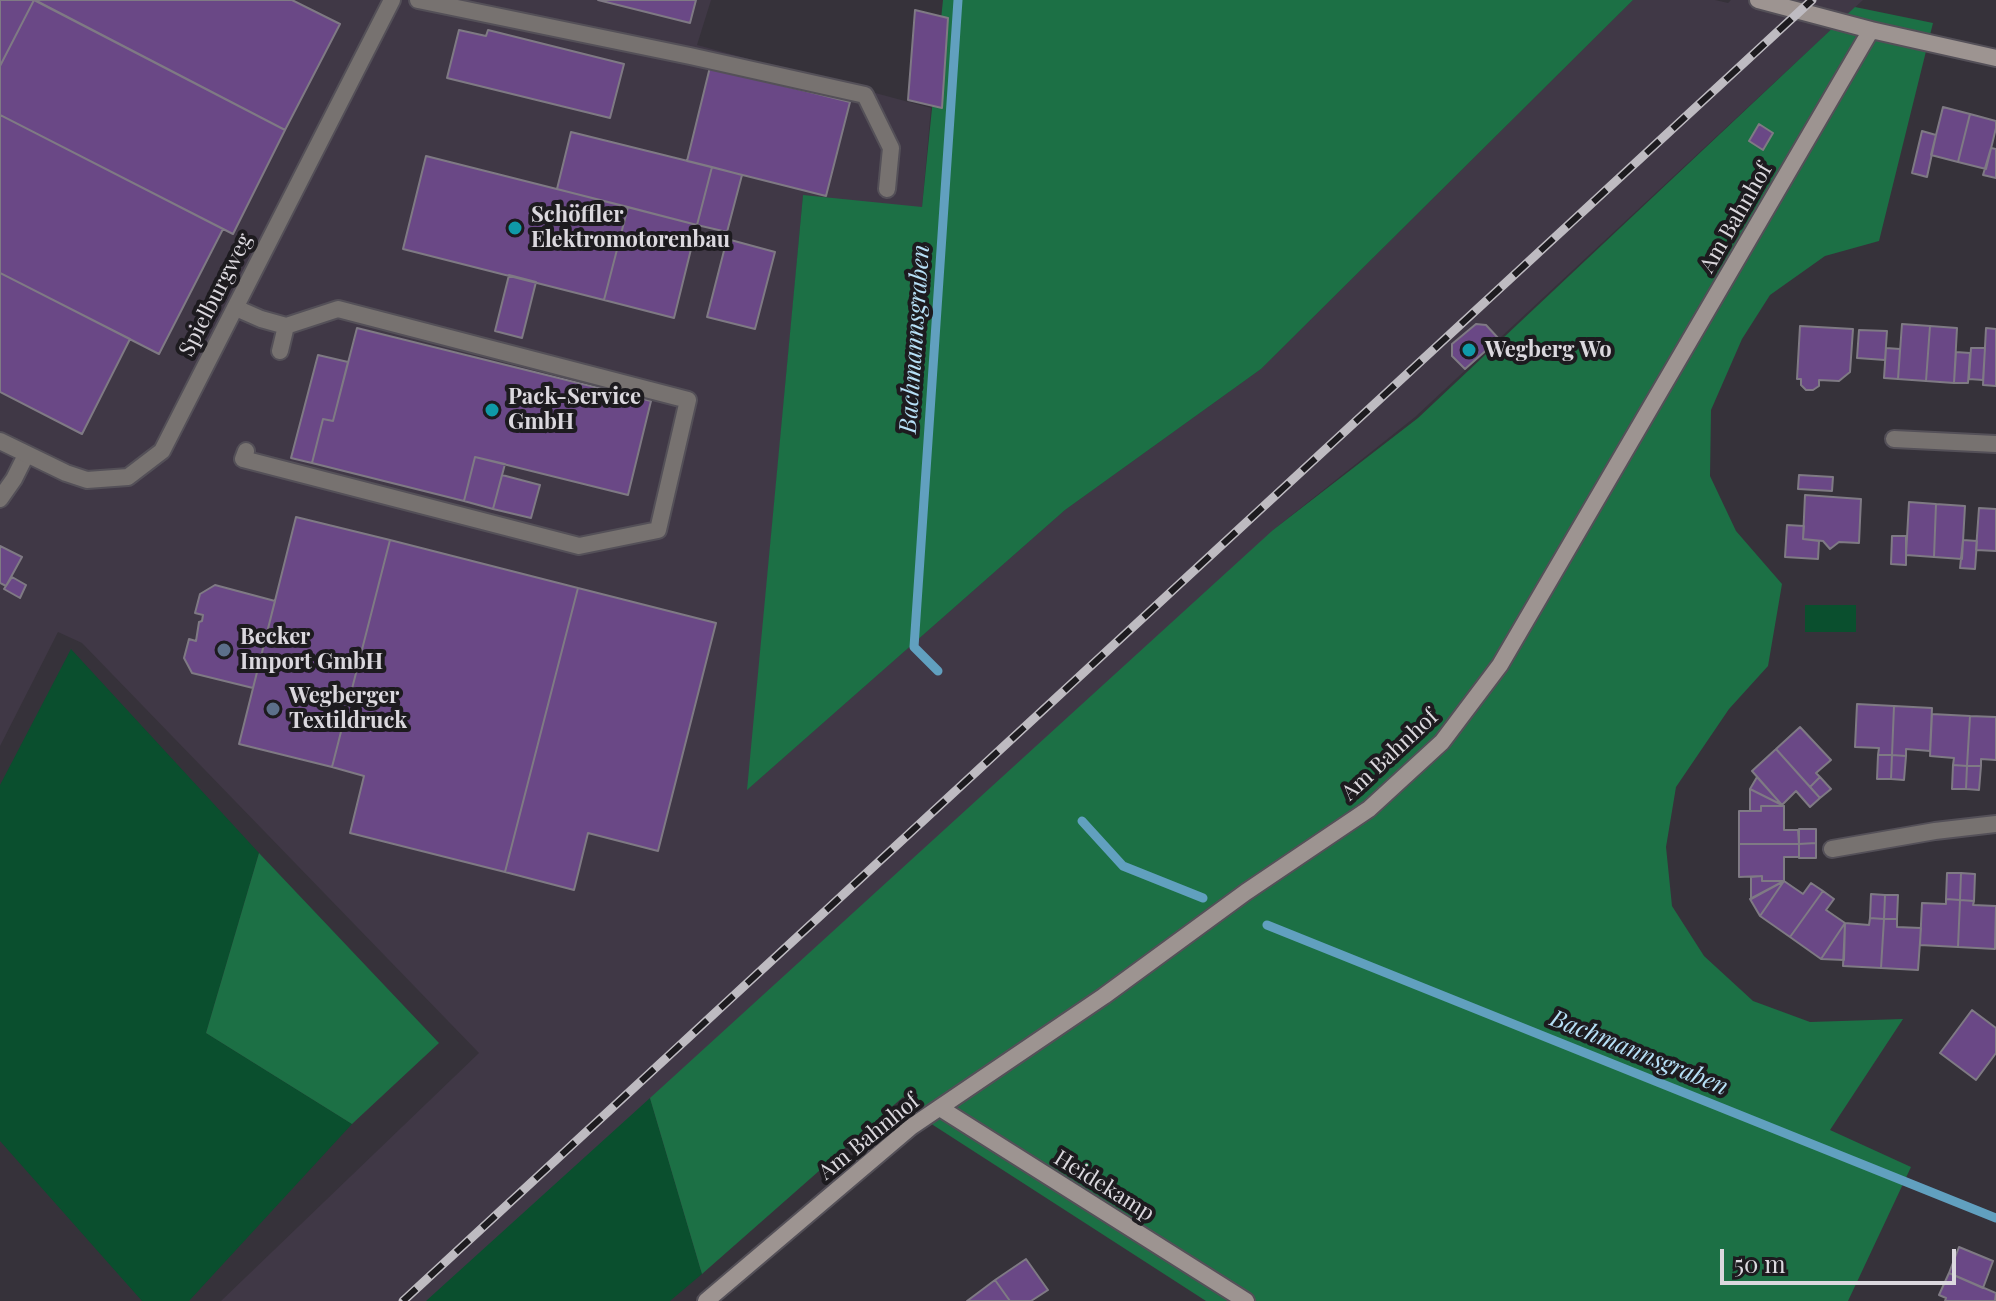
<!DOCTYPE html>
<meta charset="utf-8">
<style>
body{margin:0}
#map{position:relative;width:1996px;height:1301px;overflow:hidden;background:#36323a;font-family:"Playfair Display",serif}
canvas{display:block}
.scale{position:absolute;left:1720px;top:1249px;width:236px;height:36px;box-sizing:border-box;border:4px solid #dbd8de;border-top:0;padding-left:10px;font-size:24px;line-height:28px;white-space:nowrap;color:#dbd8de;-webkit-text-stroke:6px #1d1b1f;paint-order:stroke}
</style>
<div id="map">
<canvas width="1996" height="1301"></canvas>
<div class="scale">50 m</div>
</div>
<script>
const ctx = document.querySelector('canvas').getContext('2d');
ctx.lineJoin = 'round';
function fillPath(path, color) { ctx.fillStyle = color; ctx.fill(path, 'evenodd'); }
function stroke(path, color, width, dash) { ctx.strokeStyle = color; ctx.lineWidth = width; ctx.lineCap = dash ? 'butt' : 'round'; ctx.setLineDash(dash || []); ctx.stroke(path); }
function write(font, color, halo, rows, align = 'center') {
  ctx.font = font + ' "Playfair Display",serif'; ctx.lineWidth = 8; ctx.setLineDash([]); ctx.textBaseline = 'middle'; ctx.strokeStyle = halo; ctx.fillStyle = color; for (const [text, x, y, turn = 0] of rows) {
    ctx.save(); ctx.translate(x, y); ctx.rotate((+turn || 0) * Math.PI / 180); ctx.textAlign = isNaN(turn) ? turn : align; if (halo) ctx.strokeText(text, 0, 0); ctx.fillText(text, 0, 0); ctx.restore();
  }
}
fillPath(new Path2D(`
 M0 0H711L697 45 931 108 922 208 803 196 748 789 1065 510 1261 369 1633 0H1715L1728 3 1731 0H1863L1415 417 1273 530 854 1134 665 1301H221L479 1053 82 643 58 632 0 746Z`), '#403846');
fillPath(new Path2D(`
 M1805 605H1856V632H1805Z
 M71 649 259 853 206 1033 352 1124 189 1301H142L0 1141V785Z
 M650 1098 702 1274 670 1301H426Z`), '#0a4f2e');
fillPath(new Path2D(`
 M943 0H1633L1261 369 1065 510 747 790 803 195 922 207Z
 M1855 7 1933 23 1879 241 1825 256 1770 295 1742 339 1711 410 1710 476 1736 531 1782 584 1768 666 1729 709 1676 787 1666 847 1672 906 1704 956 1753 1001 1810 1022 1903 1019 1830 1130 1911 1167 1848 1301H1206L933 1125 903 1097 702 1274 650 1098 1273 530 1418 418Z
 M259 853 439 1043 352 1124 206 1033Z`), '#1c7045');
stroke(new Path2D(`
 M938 671 914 647 958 0
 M1082 821 1123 866 1203 898
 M1267 925 1996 1218`), '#61a0bf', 9);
const building = new Path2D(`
 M0 0H34L0 66Z
 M34 0 285 130 233 234 0 115V66Z
 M35 0H292L340 24 285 130Z
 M598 0H696L690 23Z
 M915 10 948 18 942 108 908 100Z
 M459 30 486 36 488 30 624 64 610 118 447 78Z
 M710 67 850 102 826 196 687 161Z
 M1943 107 1970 114 1958 162 1931 155Z
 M1970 114 1996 121V128L1986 169 1958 162Z
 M0 115 223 229 159 354 0 273Z
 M1759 124 1773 133 1763 150 1749 141Z
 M1922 131 1936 135 1927 177 1912 173Z
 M571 132 712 167 697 225 557 189Z
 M1991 148 1996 149V178L1983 175Z
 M426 156 628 207 604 300 403 249Z
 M712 167 742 175 727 232 697 225Z
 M628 207 697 225 674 318 604 300Z
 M727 239 775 252 755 329 707 317Z
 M0 273 130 339 82 434 0 392Z
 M509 275 536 282 522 338 495 331Z
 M1476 324 1486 325 1499 339 1465 369 1452 356V344Z
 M1902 324 1930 326 1926 381 1898 379Z
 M1800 326 1853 329 1850 372 1839 381 1819 380V386L1813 390H1806L1801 385V379H1797Z
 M1930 326 1957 328 1954 383 1926 381Z
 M357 328 651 401 628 495 475 457 464 501 312 463 323 419 333 421Z
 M1986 328 1996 329V386L1983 385Z
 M1859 330 1887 331 1885 360 1857 358Z
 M1886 348 1900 349 1898 379 1884 378Z
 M1971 348H1985L1983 380 1969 379Z
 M1956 352 1970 353 1968 383H1954Z
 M318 355 348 362 333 421 323 419 312 463 291 458Z
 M475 457 505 464 493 509 464 501Z
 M502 475 540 485 531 518 493 509Z
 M1799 475 1833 477 1832 491 1798 489Z
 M1805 495 1861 499 1859 543 1839 542 1830 549 1823 541 1803 539Z
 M1909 502 1936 504 1934 557 1906 555Z
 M1936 504 1965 506 1962 559 1934 557Z
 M1979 508 1996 509V551L1976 550Z
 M296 517 390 540 332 767 239 744Z
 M1787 525 1804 526 1803 539 1819 541 1818 559 1785 557Z
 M1892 536H1906V565L1891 564Z
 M390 540 578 588 505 872 350 833 364 776 332 767Z
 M1963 540 1977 541 1975 569 1960 568Z
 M0 546 22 557 6 586 0 583Z
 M12 577 26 585 20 598 4 589Z
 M215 585 275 601 253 688 192 673 184 658 189 639 196 641 199 622 202 621 203 615 195 613 200 594Z
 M578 588 716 623 658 851 588 833 574 890 505 872Z
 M1857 704 1894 706 1892 755H1878L1879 748 1855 747Z
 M1894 706 1932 708 1930 751 1906 749V756L1892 755Z
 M1932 714 1970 716 1967 766 1953 765 1954 758 1930 756Z
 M1970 716 1996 717V760L1981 759V766H1967Z
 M1800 727 1831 760 1816 773 1820 777 1810 787 1776 749Z
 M1776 749 1820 798 1810 807 1796 791 1782 805 1752 771Z
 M1878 755H1892L1891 779H1877Z
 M1892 755 1906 756 1904 780 1891 779Z
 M1953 765 1967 766 1966 789H1952Z
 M1967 766H1981L1979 790 1966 789Z
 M1757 777 1782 805 1750 789Z
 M1820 777 1831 789 1820 798 1810 787Z
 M1750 789 1784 806H1761V811H1750Z
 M1761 806H1784V830H1798L1799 844H1739V811H1761Z
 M1799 829H1816V843L1799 844Z
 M1816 843V858H1799V844Z
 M1739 844H1799V857H1784V881H1762V876L1739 877Z
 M1947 873H1961L1960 900 1946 899Z
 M1961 873 1975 874 1974 901 1960 900Z
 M1762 876V881H1784L1751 899V877Z
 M1784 881 1760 916 1750 899Z
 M1784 881 1803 894 1811 883 1823 891 1790 937 1760 916Z
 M1823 891 1834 899 1826 910 1845 923 1821 959 1790 937Z
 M1871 894 1885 895 1884 919 1870 918Z
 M1885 895H1898L1897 919H1884Z
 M1946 899 1960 900 1958 947 1920 945 1922 903 1946 904Z
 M1960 900 1974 901 1973 905 1996 906 1995 949 1958 947Z
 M1870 918 1884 919 1881 968 1843 966 1845 923 1869 925Z
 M1884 919H1897V927L1921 928 1918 970 1881 968Z
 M1845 923 1844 960 1821 959Z
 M1972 1010 1996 1028V1053L1976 1080 1940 1053Z
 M1959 1247 1993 1261 1983 1288 1949 1273Z
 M1026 1259 1048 1290 1031 1301H1010L995 1280Z
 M1949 1273 1996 1293 1995 1301H1945L1946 1298 1939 1295Z
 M995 1280 1010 1301H967Z`);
fillPath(building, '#6a4886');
stroke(building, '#7f7a84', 2);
const lane = new Path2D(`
 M418 0 690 56 865 95 891 148 887 189
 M236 308 261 319 286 326 280 351
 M246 451 243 459 579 546 658 530 688 400 338 309 286 326
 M0 499 14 479 26 455`);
const street = new Path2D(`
 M1894 439 1996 444
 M0 441 66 473 87 480 128 477 162 451 392 0
 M1832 849 1935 831 1996 824`);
const secondary = new Path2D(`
 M1758 0 1871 30 1996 58
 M940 1108 1246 1301
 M706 1301 911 1127 1104 996 1246 892 1369 809 1442 742 1500 665 1871 30`);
stroke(lane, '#545058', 20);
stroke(street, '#545058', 20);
stroke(secondary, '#545058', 20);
stroke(lane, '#777270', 16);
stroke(street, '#777270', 16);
stroke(secondary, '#9d9491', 16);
const rail = new Path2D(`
 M403 1301 1812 0`);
stroke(rail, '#bebbc1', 9);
stroke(rail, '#1d1b1f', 6, [18]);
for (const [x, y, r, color] of [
 [515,228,8,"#0f9aa8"],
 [1469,350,8,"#0f9aa8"],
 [492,410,8,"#0f9aa8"],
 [224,650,8,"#5c6f8a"],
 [273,709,8,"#5c6f8a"]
]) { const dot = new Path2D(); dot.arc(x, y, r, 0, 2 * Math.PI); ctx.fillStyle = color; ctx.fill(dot); stroke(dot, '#1d1b1f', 3); }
write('bold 22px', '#dbd8de', '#1d1b1f', [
 ["Schöffler",531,215],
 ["Elektromotorenbau",531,240],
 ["Wegberg Wo",1485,350],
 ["Pack-Service",508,397],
 ["GmbH",508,422],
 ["Becker",240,637],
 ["Import GmbH",240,662],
 ["Wegberger",289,696],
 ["Textildruck",289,721]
], 'left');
write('22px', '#dbd8de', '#1d1b1f', [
 ["Am Bahnhof",1736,218,-60],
 ["Spielburgweg",216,295,-63],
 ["Am Bahnhof",1390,755,-43],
 ["Am Bahnhof",869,1137,-39],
 ["Heidekamp",1104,1186,32]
]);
write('italic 24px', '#b7e0f7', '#1d1b1f', [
 ["Bachmannsgraben",915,339,-86],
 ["Bachmannsgraben",1639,1053,22]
]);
</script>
